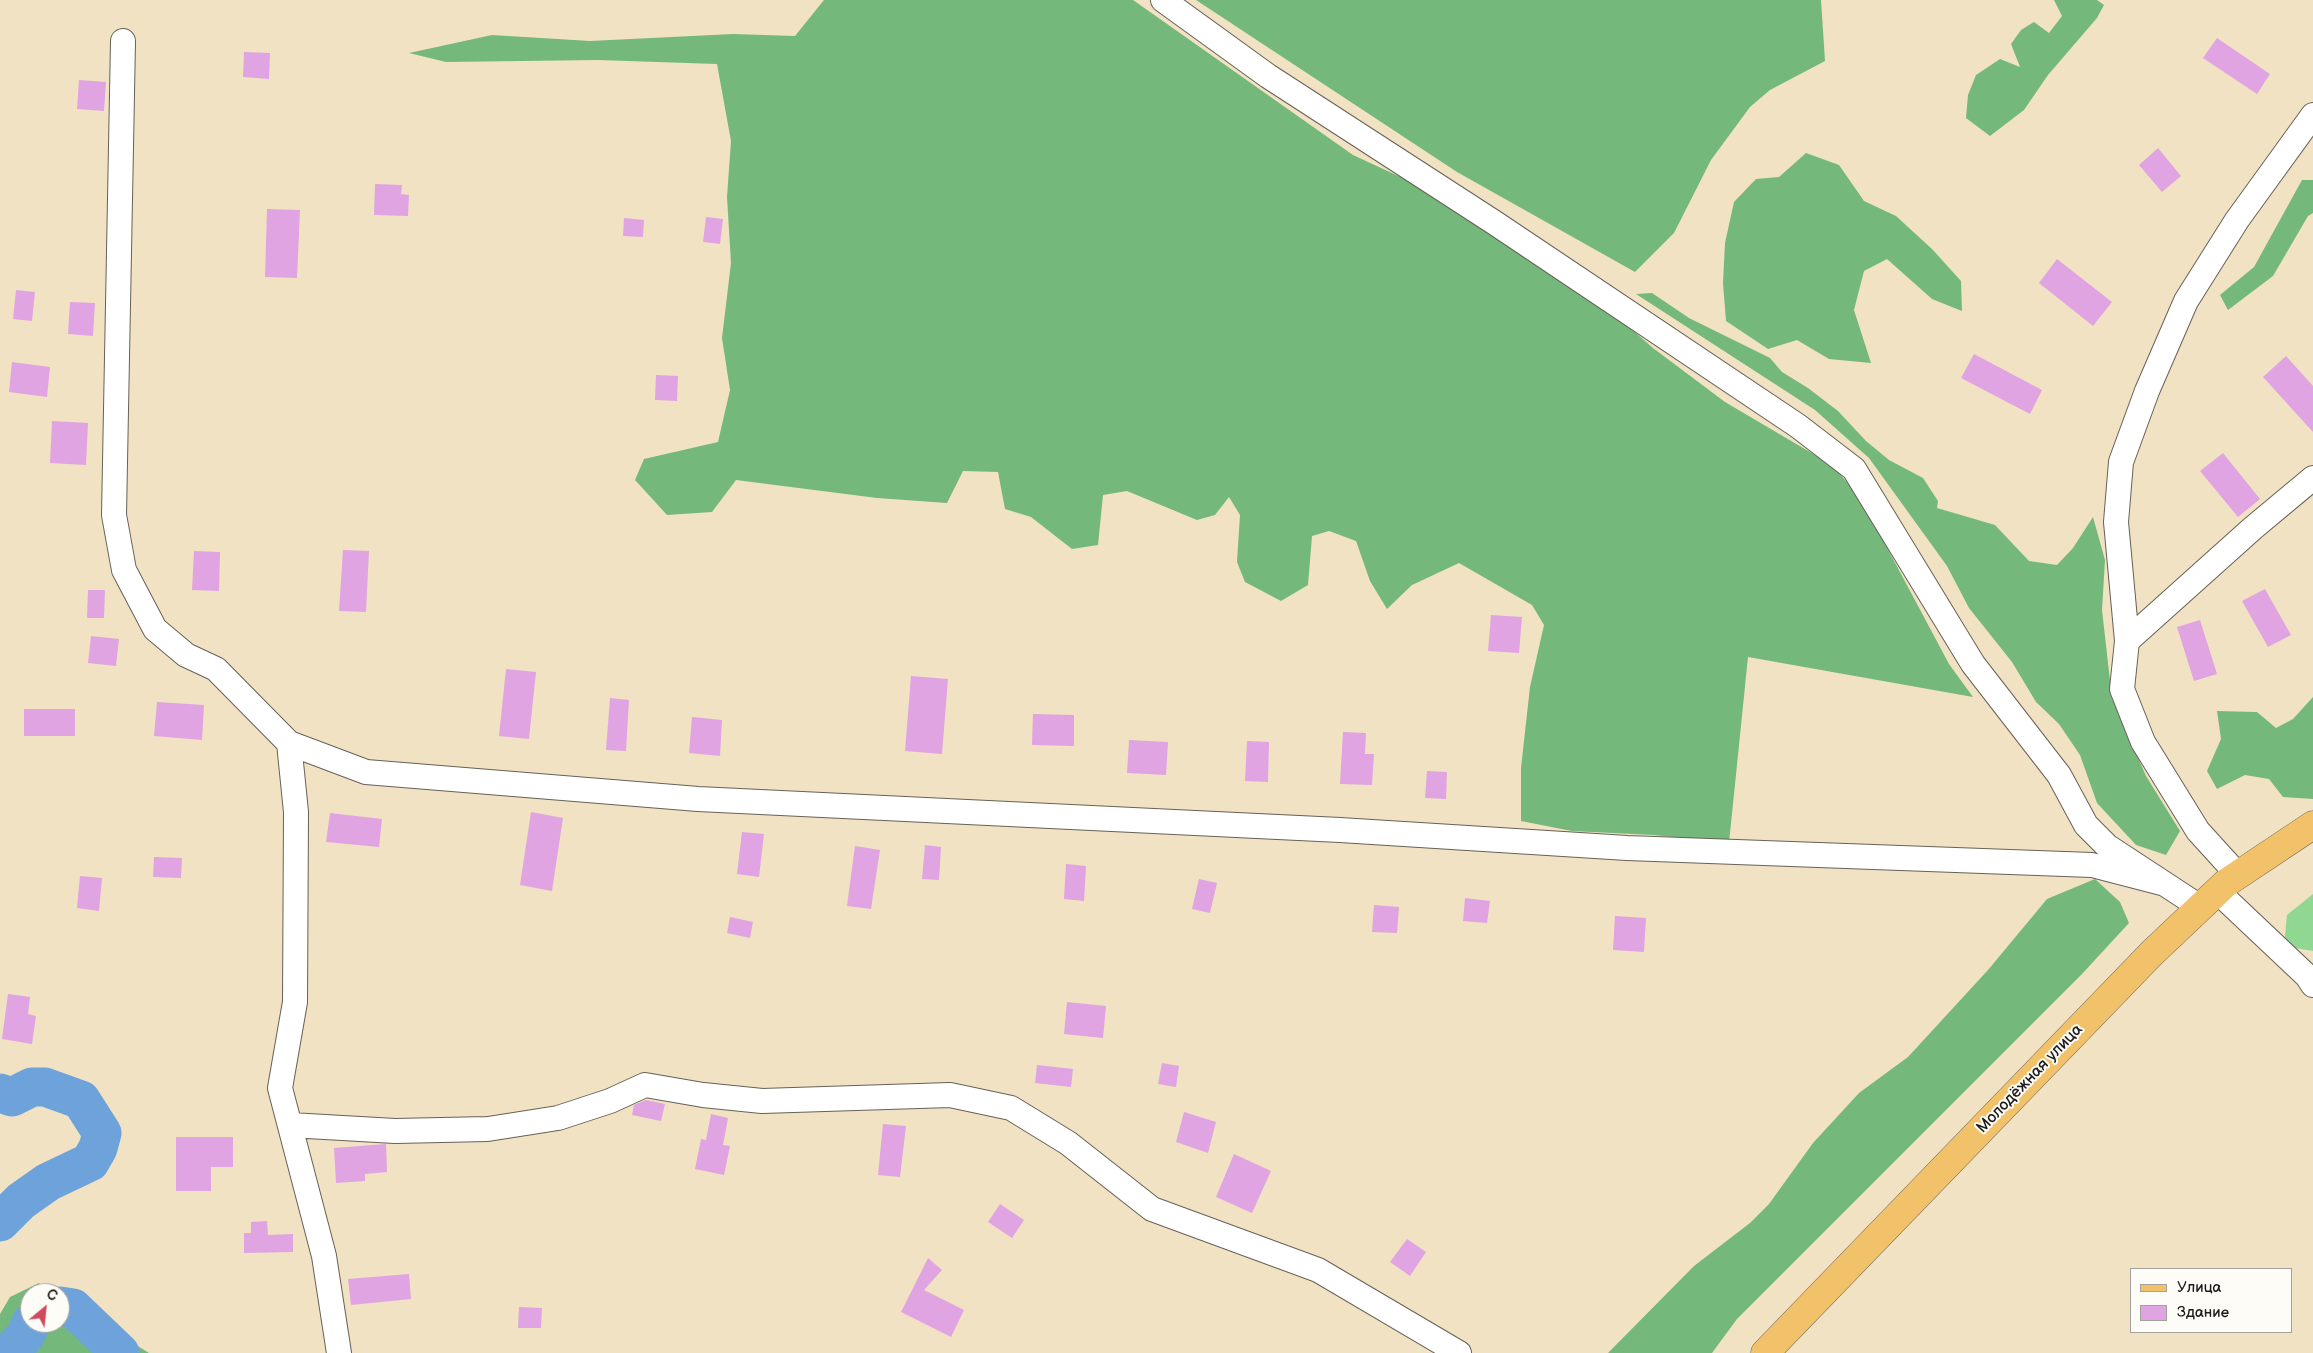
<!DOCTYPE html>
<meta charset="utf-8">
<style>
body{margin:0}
#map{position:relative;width:2313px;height:1353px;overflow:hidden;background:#f1e2c4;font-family:"Balsamiq Sans",sans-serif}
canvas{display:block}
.legend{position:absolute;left:2130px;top:1268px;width:162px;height:65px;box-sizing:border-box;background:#fdfcf7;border:1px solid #a3a29f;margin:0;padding:6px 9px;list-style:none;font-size:15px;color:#1c1c1c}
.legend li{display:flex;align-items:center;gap:10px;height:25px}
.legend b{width:25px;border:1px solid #a3a29f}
.north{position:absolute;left:20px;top:1283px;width:50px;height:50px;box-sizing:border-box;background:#fdfcf7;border:1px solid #a3a29f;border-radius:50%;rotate:28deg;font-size:14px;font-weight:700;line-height:20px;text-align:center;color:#1c1c1c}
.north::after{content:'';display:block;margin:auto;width:18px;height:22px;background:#d1495b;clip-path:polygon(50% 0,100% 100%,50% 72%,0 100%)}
</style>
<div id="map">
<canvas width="2313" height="1353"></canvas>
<ul class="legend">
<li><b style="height:6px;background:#f2c26a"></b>Улица</li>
<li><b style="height:14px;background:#dfa4e1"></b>Здание</li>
</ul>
<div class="north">С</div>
</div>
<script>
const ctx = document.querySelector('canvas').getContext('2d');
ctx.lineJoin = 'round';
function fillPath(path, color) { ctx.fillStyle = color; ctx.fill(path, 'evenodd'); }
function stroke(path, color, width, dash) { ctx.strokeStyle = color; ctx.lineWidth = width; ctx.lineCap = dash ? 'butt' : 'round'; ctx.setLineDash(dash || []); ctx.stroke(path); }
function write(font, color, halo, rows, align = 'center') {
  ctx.font = font + ' "Balsamiq Sans",sans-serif'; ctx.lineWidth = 4; ctx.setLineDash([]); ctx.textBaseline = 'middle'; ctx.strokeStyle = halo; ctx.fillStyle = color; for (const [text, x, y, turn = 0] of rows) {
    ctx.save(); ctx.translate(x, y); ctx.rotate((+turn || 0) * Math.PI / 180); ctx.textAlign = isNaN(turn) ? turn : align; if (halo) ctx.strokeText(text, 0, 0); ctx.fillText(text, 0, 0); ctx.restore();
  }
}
fillPath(new Path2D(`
 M2313 894V951L2284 946 2287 915Z`), '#90d892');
fillPath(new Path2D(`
 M824 0H1133L1353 155 1422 187 1587 290 1653 348 1725 402 1832 465 1860 497 1949 664 1973 697 1748 657 1729 843 1653 835 1572 831 1521 821V768L1530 687 1544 625 1532 605 1459 563 1412 585 1387 609 1370 581 1356 541 1329 531 1312 536 1308 585 1281 601 1245 582 1237 562 1240 515 1229 497 1215 515 1197 520 1127 491 1103 495 1098 545 1072 549 1031 517 1005 509 998 472 963 471 947 503 877 498 736 480 712 512 667 515 635 480 644 459 718 442 730 390 722 338 731 263 727 197 731 141 717 64 598 60 446 62 409 53 492 35 590 41 733 34 795 36Z
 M1196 0H1821L1825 61 1770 90 1750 107 1711 160 1674 233 1635 272 1457 172Z
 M2054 0H2097L2104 5 2097 18 2048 75 2024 110 1990 136 1966 118 1968 95 1976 75 2000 59 2020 67 2011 44 2021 30 2034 22 2049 33 2062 16Z
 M1806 153 1839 165 1864 201 1896 216 1932 249 1961 281 1962 311 1932 299 1887 259 1864 271 1854 310 1871 363 1829 359 1797 340 1768 349 1726 321 1723 283 1725 243 1734 202 1756 179 1779 177Z
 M2302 180H2313V213L2308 216 2273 276 2228 310 2220 295 2254 267Z
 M1652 293 1689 318 1770 358 1782 372 1808 388 1838 411 1866 441 1889 460 1923 478 1938 501 1937 508 1995 525 2029 561 2057 565 2073 548 2093 517 2105 560 2102 610 2112 698 2146 776 2180 831 2166 855 2136 845 2097 803 2080 755 2059 724 2036 702 2012 662 1969 608 1947 566 1869 458 1815 410 1636 294Z
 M2313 697V799L2283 797 2269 779 2245 775 2217 789 2207 771 2221 739 2217 711 2257 712 2276 728 2293 719Z
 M2095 879 2120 902 2129 923 2082 974 1737 1319 1712 1353H1608L1694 1266 1750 1223 1769 1204 1813 1143 1859 1093 1908 1057 1988 970 2047 899Z
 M39 1283 47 1293H30V1323H60V1302L91 1308 112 1330 149 1353H0V1314L10 1297Z`), '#74b87c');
stroke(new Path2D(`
 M0 1093 12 1097 32 1087H45L81 1100 102 1133 98 1148 90 1162 48 1182 21 1201 0 1222
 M60 1306 73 1308 120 1353
 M9 1353 25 1336 31 1323`), '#6da3da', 39);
fillPath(new Path2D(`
 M2217 38 2270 74 2257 94 2203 58Z
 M244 52 270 53 269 79 243 77Z
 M79 80 106 82 104 111 77 109Z
 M2158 148 2181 176 2162 192 2139 165Z
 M375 184 402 185 401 194 409 195 408 216 374 215Z
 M267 209 300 210 297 278 265 277Z
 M706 217 723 219 720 244 703 242Z
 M624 218 644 220 643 237 623 236Z
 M2057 259 2112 302 2093 326 2039 283Z
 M16 290 35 292 32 321 13 319Z
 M70 302 95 303 93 336 68 334Z
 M1974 354 2042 390 2030 414 1961 378Z
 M2286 356 2313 386V432L2263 377Z
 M12 362 50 367 47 397 9 392Z
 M656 375 678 376 677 401 655 400Z
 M52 421 88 423 86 465 50 463Z
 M2223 453 2260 499 2238 517 2200 471Z
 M343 550 369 551 366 612 339 611Z
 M194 551 220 552 219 591 192 590Z
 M2265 589 2291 635 2268 647 2242 601Z
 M88 590H105L104 618H87Z
 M1491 615 1522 617 1519 653 1488 651Z
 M2200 620 2217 674 2194 681 2177 627Z
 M91 636 119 639 116 666 88 663Z
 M506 669 536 672 529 739 499 736Z
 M911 676 948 679 942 754 905 751Z
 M610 698 629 700 626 751 606 750Z
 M157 702 204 705 202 740 154 736Z
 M24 709H75V736H24Z
 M1033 714 1074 715V746L1032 745Z
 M692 717 722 720 720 756 689 753Z
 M1343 732 1366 733 1365 754H1374L1372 785 1340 784Z
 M1129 740 1168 742 1166 775 1127 773Z
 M1247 741 1269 742 1268 782 1245 781Z
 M1427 771 1447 772 1446 799 1425 798Z
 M531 812 563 818 552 891 520 885Z
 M330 813 382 819 379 847 326 842Z
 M742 832 764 834 759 877 737 874Z
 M925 845 941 847 939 880 922 879Z
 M855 846 880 850 871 909 847 906Z
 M154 857 182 858 181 878 153 877Z
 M1066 864 1086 866 1084 901 1064 899Z
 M80 876 102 878 99 911 77 908Z
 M1199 879 1217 883 1210 913 1192 909Z
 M1465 898 1490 901 1487 923 1463 921Z
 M1374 905 1399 907 1397 933 1372 932Z
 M1615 916 1646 918 1644 952 1613 950Z
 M730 917 753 922 750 938 727 933Z
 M8 994 30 997 28 1014 36 1016 32 1044 2 1039Z
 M1067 1002 1106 1006 1103 1038 1064 1034Z
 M1162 1063 1179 1066 1176 1087 1158 1084Z
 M1037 1065 1073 1069 1071 1087 1035 1083Z
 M646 1100 665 1104 661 1121 632 1115 634 1105Z
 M1184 1112 1216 1122 1208 1153 1176 1142Z
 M711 1114 728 1118 723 1145 730 1146 724 1175 695 1169 701 1139 706 1140Z
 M883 1124 906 1126 900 1177 878 1175Z
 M176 1137H233V1167H211V1191H176Z
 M386 1144 387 1172 365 1174V1181L336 1183 334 1148Z
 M1234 1154 1271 1171 1252 1213 1216 1197Z
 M1000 1204 1024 1220 1012 1238 988 1222Z
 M267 1221 268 1235 293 1234V1252L244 1253V1233H251V1222Z
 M1407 1239 1426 1252 1410 1276 1390 1262Z
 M928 1258 942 1270 924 1290 964 1310 951 1337 901 1312Z
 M409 1274 411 1299 351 1305 348 1279Z
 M519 1307 542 1308 541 1328H518Z`), '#dfa4e1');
const minor = new Path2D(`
 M1163 0 1268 76 1495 223 1798 426 1854 469 1973 664 2059 775 2086 825 2107 846 2200 907
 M123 41 114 515 124 570 155 629 186 655 216 669 289 743 366 772 698 799 1340 830 1627 848 2092 865 2165 884
 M2127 641 2253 528 2313 478
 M289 743 296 812 295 1002 280 1088 324 1256 339 1353
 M2238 875 2198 831 2143 742 2122 689 2127 641 2116 522 2121 462 2147 391 2186 301 2237 220 2313 115
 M2217 891 2307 976 2313 985
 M290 1125 395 1131 488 1129 558 1118 610 1101 645 1085 703 1095 762 1101 950 1095 1011 1108 1068 1143 1152 1209 1318 1270 1459 1353`);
const major = new Path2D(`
 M1765 1353 2152 953 2226 883 2313 825`);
stroke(minor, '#676157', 26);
stroke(major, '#676157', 29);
stroke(minor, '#fff', 24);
stroke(major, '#f2c26a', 28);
write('16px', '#1c1c1c', '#fdfcf7', [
 ["Молодёжная улица",2030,1079,-46]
]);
</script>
